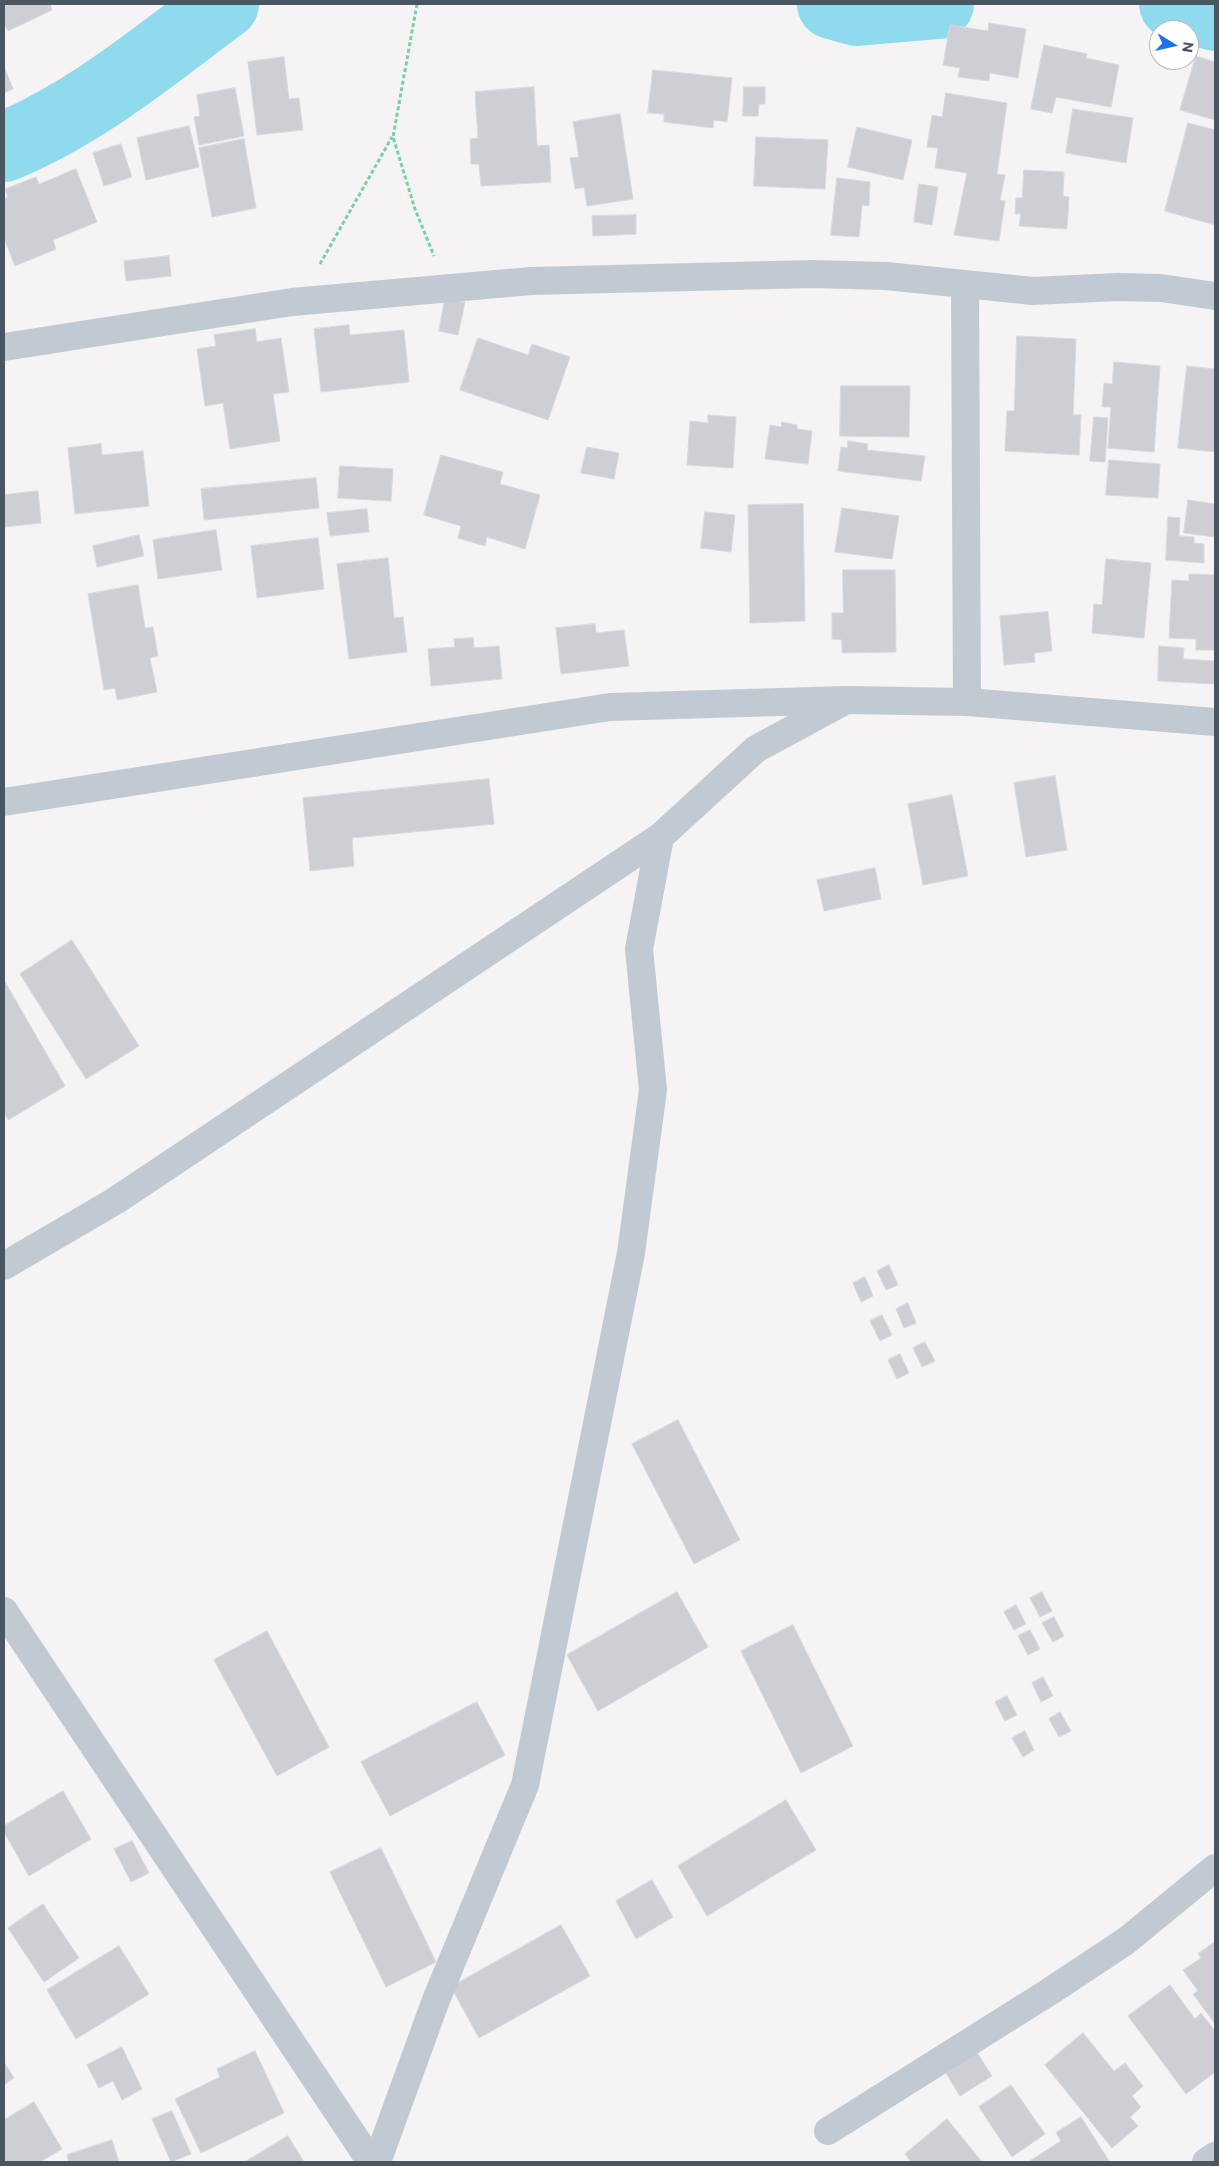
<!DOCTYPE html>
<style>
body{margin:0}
#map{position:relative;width:1219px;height:2166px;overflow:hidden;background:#f5f3f3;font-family:Commissioner,sans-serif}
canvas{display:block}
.frame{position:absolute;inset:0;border:5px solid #4a5661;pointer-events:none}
.north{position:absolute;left:1149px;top:20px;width:50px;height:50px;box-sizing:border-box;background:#fff;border:1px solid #b7bbc0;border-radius:50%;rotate:99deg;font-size:14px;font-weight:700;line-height:20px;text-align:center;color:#4a5661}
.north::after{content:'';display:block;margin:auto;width:18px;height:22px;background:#1a73e8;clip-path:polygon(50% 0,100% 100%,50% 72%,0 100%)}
</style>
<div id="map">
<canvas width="1219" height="2166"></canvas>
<div class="frame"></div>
<div class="north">N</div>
</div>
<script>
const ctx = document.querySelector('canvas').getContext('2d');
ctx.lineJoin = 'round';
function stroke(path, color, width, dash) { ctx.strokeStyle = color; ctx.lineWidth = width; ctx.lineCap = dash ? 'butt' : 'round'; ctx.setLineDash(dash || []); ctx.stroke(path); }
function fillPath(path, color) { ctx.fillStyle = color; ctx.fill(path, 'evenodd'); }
stroke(new Path2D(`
 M832 4 857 11 939 4
 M1174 4 1215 16
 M4 147C85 114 154 56 224 4`), '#90daee', 70);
const building = new Path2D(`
 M4 4H50L52 10 8 31 4 23Z
 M989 23 1026 29 1018 78 990 73 989 81 958 77 960 68 943 65 950 25 988 31Z
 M1044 45 1087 54 1086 58 1119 65 1111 107 1056 97 1052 113 1031 109Z
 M1196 56 1215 62V120L1180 110Z
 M284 57 289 99 299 98 303 130 257 135 248 62Z
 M4 66 13 89 4 93Z
 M653 70 732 78 727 122 714 120 713 128 664 122V114L648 113Z
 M534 87 537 146 549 145 551 182 481 186 479 164H471L470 139 478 138 475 92Z
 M744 87H765V104H759L758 116H743Z
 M235 88 244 136 199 145 194 117 200 116 197 95Z
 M946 93 1007 103 997 174 1005 175 1000 200 1005 201 999 241 954 235 967 173 935 168 938 148 927 147 932 115 942 117Z
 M1073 109 1133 118 1126 163 1066 153Z
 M620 114 633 199 587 206 584 187 575 189 570 158 579 157 573 122Z
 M1188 123 1215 130V225L1165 211Z
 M189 126 199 167 146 180 137 138Z
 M857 127 912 140 903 180 848 167Z
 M756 137 828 140 825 189 754 186Z
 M244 139 256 208 212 217 199 148Z
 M121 144 132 177 104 186 93 153Z
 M76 169 97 222 53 240 56 249 15 266 4 238V199L8 197 5 189 36 177 39 184Z
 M1024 170 1064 172 1063 196 1069 197 1067 229 1019 226 1021 214H1015L1016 198H1022Z
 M837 178 870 182 869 206 862 205 859 237 831 235Z
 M919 184 938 187 932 225 914 222Z
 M636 215V234L593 236 592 216Z
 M169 256 171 276 126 281 124 261Z
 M445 299 465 302 458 335 439 331Z
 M349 325 350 335 404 330 409 382 321 392 314 329Z
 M255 329 257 342 281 338 289 392 273 394 280 441 230 449 223 403 205 406 197 349 216 346 214 335Z
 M1017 336 1076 339 1073 415H1081L1079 455 1005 451 1007 411H1014Z
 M478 338 528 355 532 344 570 357 548 420 460 390Z
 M1114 362 1160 366 1154 452 1108 448 1111 407H1102L1104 383 1112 384Z
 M1187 366 1215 369V452L1178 448Z
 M841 386H910L909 437 840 436Z
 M708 415 736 417 733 468 687 465 690 421 708 423Z
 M1094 417 1108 418 1105 462 1090 461Z
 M782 422 797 425V429L812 431 808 464 765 459 770 425 781 427Z
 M848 441 868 444 867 450 925 456 921 481 838 471 841 447 847 448Z
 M101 444 102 455 143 451 149 506 75 514 68 448Z
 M587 447 619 453 614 479 581 473Z
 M441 455 503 472 500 484 540 495 525 549 487 537 485 546 458 538 461 526 424 515Z
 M1109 460 1160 464 1158 498 1106 495Z
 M340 466 393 469 391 501 338 498Z
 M316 478 319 508 204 520 201 489Z
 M38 491 41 523 4 527V495Z
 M1188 500 1215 504V537L1184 533Z
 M803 504 805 621 750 623 748 505Z
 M842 508 899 516 892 559 835 552Z
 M367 509 369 532 330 536 327 513Z
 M705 512 735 515 731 552 701 548Z
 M1168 517 1180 518 1179 536 1194 537V543L1204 544V563L1166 560Z
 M216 530 222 570 158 579 153 540Z
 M139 535 144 556 97 567 93 546Z
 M318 538 324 589 257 598 251 546Z
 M388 558 394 618 403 617 407 652 349 659 337 564Z
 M1106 559 1151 563 1144 638 1092 633 1094 604 1102 605Z
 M843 570H895L896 652 842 653V640L832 639V613H843Z
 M1189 574 1215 575V650H1196V639L1169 638 1172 580 1189 581Z
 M138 585 145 628 153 627 158 656 150 658 157 692 117 700 115 688 104 690 88 594Z
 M1048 612 1052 651 1034 653 1035 662 1004 665 1000 616Z
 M595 624 596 633 624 630 629 666 561 674 556 628Z
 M473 638 474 648 499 646 502 679 431 686 428 649 455 647 454 639Z
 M1159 646 1184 648 1183 659 1215 661V684L1158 681Z
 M1055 776 1067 850 1026 857 1014 783Z
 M489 779 494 824 352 838 354 866 310 871 303 798Z
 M952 795 968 876 923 885 908 804Z
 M875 868 881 899 824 911 817 880Z
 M72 940 139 1046 86 1079 20 974Z
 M4 980 65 1086 8 1120 4 1112Z
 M889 1265 898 1285 886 1290 877 1271Z
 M865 1277 873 1296 861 1302 853 1283Z
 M908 1303 916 1323 904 1328 896 1309Z
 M882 1315 892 1335 880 1341 870 1321Z
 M925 1342 935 1361 922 1367 913 1348Z
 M900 1354 909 1373 897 1379 888 1360Z
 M678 1420 740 1540 694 1564 632 1444Z
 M677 1592 708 1647 598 1711 567 1655Z
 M1042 1592 1052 1611 1040 1617 1030 1598Z
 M1016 1605 1026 1624 1014 1630 1004 1612Z
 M1054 1617 1064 1636 1053 1642 1042 1623Z
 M793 1625 853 1746 801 1773 741 1651Z
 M1030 1630 1040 1649 1028 1655 1018 1636Z
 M267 1631 329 1747 277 1776 214 1660Z
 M1043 1677 1053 1696 1041 1702 1032 1683Z
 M1007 1696 1017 1715 1005 1721 995 1702Z
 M477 1702 505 1755 390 1816 361 1762Z
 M1060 1712 1071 1731 1059 1737 1049 1719Z
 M1025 1731 1034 1750 1023 1757 1012 1738Z
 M63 1791 91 1839 29 1876 4 1832V1826Z
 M786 1800 816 1850 707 1916 678 1866Z
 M132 1841 149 1873 131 1882 114 1849Z
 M381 1848 436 1962 386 1987 330 1872Z
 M652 1880 673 1917 636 1939 616 1901Z
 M43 1904 79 1958 44 1982 8 1928Z
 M561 1925 590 1976 479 2038 451 1987Z
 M1215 1942V2024L1193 1994 1198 1991 1183 1970 1201 1958 1198 1954Z
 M119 1946 149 1994 76 2039 47 1990Z
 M1170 1985 1195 2019 1201 2013 1215 2031V2072L1186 2094 1128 2016Z
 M1083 2033 1114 2071 1125 2063 1143 2086 1132 2096 1141 2107 1130 2117 1138 2126 1112 2148 1045 2065Z
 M122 2047 142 2089 122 2100 113 2081 99 2088 87 2065Z
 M255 2051 284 2113 201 2153 175 2099 220 2077 217 2069Z
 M976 2051 992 2076 960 2096 944 2070Z
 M4 2062 14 2078 4 2085Z
 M1011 2085 1045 2134 1012 2157 979 2107Z
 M34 2102 62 2149 40 2162H4V2120Z
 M172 2111 191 2154 171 2162 152 2119Z
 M1081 2117 1109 2161 1028 2162 1061 2141 1056 2133Z
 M947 2119 982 2162H911L905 2154Z
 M288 2136 304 2162H245Z
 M112 2140 119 2162H69L67 2155Z`);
fillPath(building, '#cdcfd5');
stroke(building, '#d7d9de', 1);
stroke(new Path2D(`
 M417 4 393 137 415 209 434 256
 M320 264 392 137`), '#7ad0a6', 3, [4, 2.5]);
stroke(new Path2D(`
 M965 286 967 702
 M4 347 292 302 531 281 813 274 886 276 1033 291 1118 287 1161 288 1215 296
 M4 802 610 707 847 700 967 702 1215 722
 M4 1266 115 1201 660 837 756 749 841 703
 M4 1611 371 2162
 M828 2131 1049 1992 1126 1941 1215 1868
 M377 2162 436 2000 525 1785 631 1253 653 1090 639 949 660 837
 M1206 2162 1215 2156`), '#c1cad2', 28);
</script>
